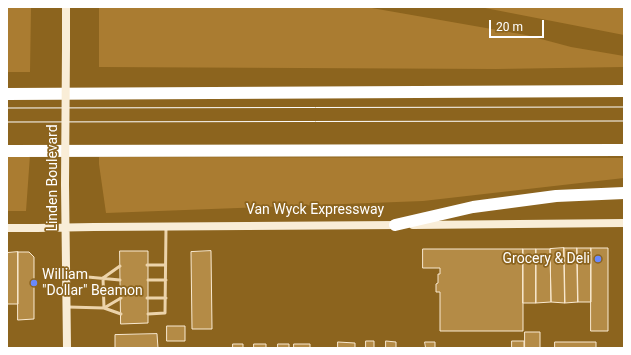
<!DOCTYPE html>
<style>
body{margin:0}
#map{position:relative;width:631px;height:355px;overflow:hidden;background:#8c641e;font-family:Roboto,sans-serif}
canvas{display:block}
.frame{position:absolute;inset:0;border:8px solid #fff;pointer-events:none}
.scale{position:absolute;left:489px;top:20px;width:55px;height:18px;box-sizing:border-box;border:2px solid #fff;border-top:0;padding-left:5px;font-size:12px;line-height:14px;white-space:nowrap;color:#fff;-webkit-text-stroke:3px #8c641e;paint-order:stroke}
</style>
<div id="map">
<canvas width="631" height="355"></canvas>
<div class="frame"></div>
<div class="scale">20 m</div>
</div>
<script>
const ctx = document.querySelector('canvas').getContext('2d');
ctx.lineJoin = 'round';
function fillPath(path, color) { ctx.fillStyle = color; ctx.fill(path, 'evenodd'); }
function stroke(path, color, width, dash) { ctx.strokeStyle = color; ctx.lineWidth = width; ctx.lineCap = dash ? 'butt' : 'round'; ctx.setLineDash(dash || []); ctx.stroke(path); }
function write(font, color, halo, rows, align = 'center') {
  ctx.font = font + ' Roboto,sans-serif'; ctx.lineWidth = 3.5; ctx.setLineDash([]); ctx.textBaseline = 'middle'; ctx.strokeStyle = halo; ctx.fillStyle = color; for (const [text, x, y, turn = 0] of rows) {
    ctx.save(); ctx.translate(x, y); ctx.rotate((+turn || 0) * Math.PI / 180); ctx.textAlign = isNaN(turn) ? turn : align; if (halo) ctx.strokeText(text, 0, 0); ctx.fillText(text, 0, 0); ctx.restore();
  }
}
fillPath(new Path2D(`
 M7 7H31L30 72H7Z
 M99 7H366L526 35 571 47 624 56V67L496 69 99 67Z
 M480 7H624V35Z
 M7 155H30L26 211H7Z
 M99 157 624 158V178L423 201 106 213 99 164Z`), '#aa7c31');
const building = new Path2D(`
 M564 248 565 303 551 302 550 249Z
 M564 248H577L578 302 565 303Z
 M577 248H591V302H578Z
 M591 248H608V331H591Z
 M423 249H523V331H440V292H436V284L438 283V274H440V268H423Z
 M523 249H536V303H523Z
 M536 249H550L551 302 536 303Z
 M120 251H148V323L121 324Z
 M211 251 212 329H192L191 252Z
 M18 252V304H7V253Z
 M18 252H29L34 257V319L18 320Z
 M167 326H185V341H167Z
 M525 332H540V348H525Z
 M157 334 158 348H115V335Z
 M366 341H374V348H366Z
 M386 341 396 342V348H386Z
 M512 341H524V348H512Z
 M338 342 355 343V348H338Z
 M425 342H435V348H426Z
 M555 342H596V348H555Z
 M233 344H243V348H233Z
 M254 344H266V348H254Z
 M278 344H289V348H278Z
 M294 344H310V348H294Z`);
fillPath(building, '#b48b46');
stroke(building, '#f9e9d0', 1);
stroke(new Path2D(`
 M147 265H165
 M66 275 120 280
 M148 280H166
 M147 298H166
 M68 307 104 308 121 314
 M104 308 103 278 120 266
 M104 308 121 298
 M148 314 165 313 166 228`), '#ecd3aa', 3);
stroke(new Path2D(`
 M66 48V7
 M65 184 67 348
 M413 225 624 223
 M7 228H37L94 227 399 225`), '#f9edd7', 8);
stroke(new Path2D(`
 M7 94 624 91
 M7 151 624 150
 M395 225 473 207 556 196 624 193`), '#fff', 12);
stroke(new Path2D(`
 M7 108 624 107
 M7 122 624 121`), '#fff', 1);
stroke(new Path2D(`
 M65 184 66 48`), '#f9edd7', 8);
for (const [x, y, r, color] of [
 [598,259,4,"#6989fc"],
 [34,283,4,"#6989fc"]
]) { const dot = new Path2D(); dot.arc(x, y, r, 0, 2 * Math.PI); ctx.fillStyle = color; ctx.fill(dot); stroke(dot, '#8c641e', 1.5); }
write('14px', '#fff', '#8c641e', [
 ["Linden Boulevard",53,178,-90],
 ["Van Wyck Expressway",315,210]
]);
write('14px', '#fff', '#8c641e', [
 ["Grocery & Deli",590,259],
 ["William",42,275,"left"],
 ["\"Dollar\" Beamon",42,291,"left"]
], 'right');
</script>
